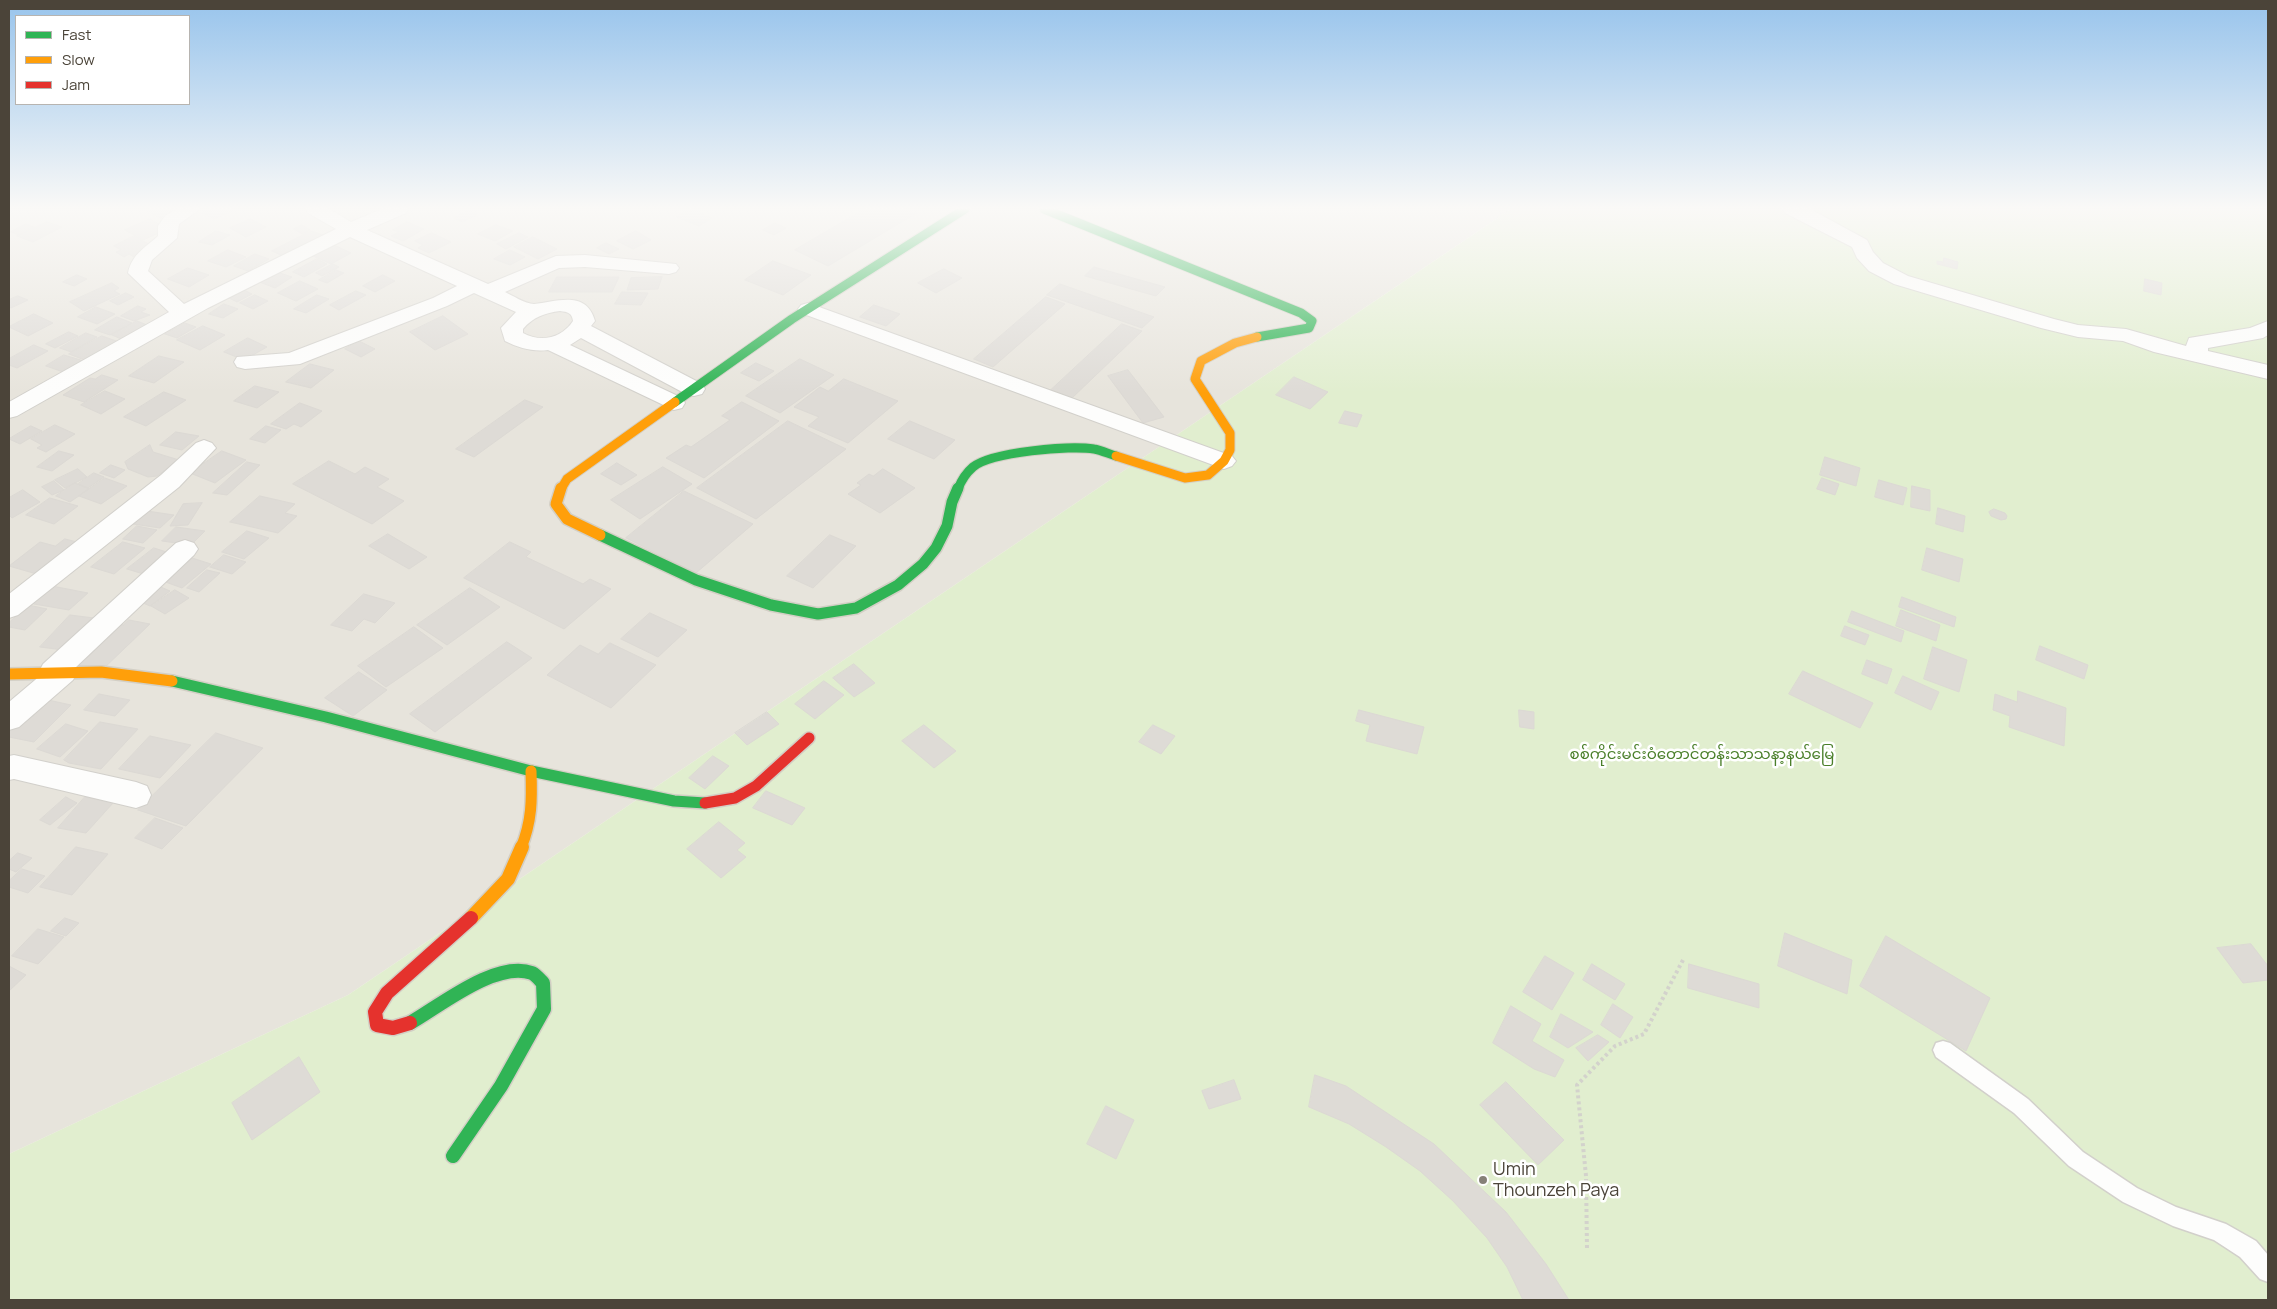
<!DOCTYPE html>
<meta charset="utf-8">
<style>
body{margin:0}
#map{position:relative;width:2277px;height:1309px;overflow:hidden;background:#f4f2ee;font-family:Manrope,sans-serif}
canvas{display:block}
.frame{position:absolute;inset:0;border:10px solid #4b4439;pointer-events:none}
.legend{position:absolute;left:15px;top:15px;width:175px;height:90px;box-sizing:border-box;background:#fff;border:1px solid #b7b4b0;margin:0;padding:6px 9px;list-style:none;font-size:15px;color:#4b4439}
.legend li{display:flex;align-items:center;gap:10px;height:25px}
.legend b{width:25px;border:1px solid #b7b4b0}
</style>
<div id="map">
<canvas width="2277" height="1309"></canvas>
<div class="frame"></div>
<ul class="legend">
<li><b style="height:6px;background:#30b455"></b>Fast</li>
<li><b style="height:6px;background:#ff9f0a"></b>Slow</li>
<li><b style="height:6px;background:#e5322d"></b>Jam</li>
</ul>
</div>
<script>
const ctx = document.querySelector('canvas').getContext('2d');
ctx.lineJoin = 'round';
function fillPath(path, color) { ctx.fillStyle = color; ctx.fill(path, 'evenodd'); }
function stroke(path, color, width, dash) { ctx.strokeStyle = color; ctx.lineWidth = width; ctx.lineCap = dash ? 'butt' : 'round'; ctx.setLineDash(dash || []); ctx.stroke(path); }
function write(font, color, halo, rows, align = 'center') {
  ctx.font = font + ' Manrope,"Noto Sans Myanmar",sans-serif'; ctx.lineWidth = 5; ctx.setLineDash([]); ctx.textBaseline = 'middle'; ctx.strokeStyle = halo; ctx.fillStyle = color; for (const [text, x, y, turn = 0] of rows) {
    ctx.save(); ctx.translate(x, y); ctx.rotate((+turn || 0) * Math.PI / 180); ctx.textAlign = isNaN(turn) ? turn : align; if (halo) ctx.strokeText(text, 0, 0); ctx.fillText(text, 0, 0); ctx.restore();
  }
}
fillPath(new Path2D(`
 M9 209H1511L348 995 9 1154Z`), '#e7e4dc');
fillPath(new Path2D(`
 M1511 209H2268V1300H9V1154L348 995Z`), '#e1eecf');
const building = new Path2D(`
 M151 209H181L160 218 148 211Z
 M209 209H233L235 210 214 219 202 213Z
 M691 209 712 218 699 226 677 217Z
 M865 209H904L915 214 828 266 795 250Z
 M470 210 477 215 462 222 454 218Z
 M150 219 167 229 143 240 125 230Z
 M251 219 266 227 246 237 230 228Z
 M47 222 62 227 33 242 17 236Z
 M407 222 424 229 403 241 391 236 399 232 393 230Z
 M775 223 786 228 774 235 763 230Z
 M26 224 34 227 19 235 11 232Z
 M302 225 310 230 302 234 294 229Z
 M496 225 513 231 495 241 478 234Z
 M216 231 230 235 212 245 199 242Z
 M311 231 323 235 283 256 272 251Z
 M636 231 651 240 633 249 617 241Z
 M432 233 451 242 429 253 418 248 423 245 415 241Z
 M519 233 528 237 506 249 497 244Z
 M134 236 154 247 134 257 129 254 124 257 116 252 121 250 114 246Z
 M533 237 557 249 538 259 514 247Z
 M606 243 619 249 609 254 597 248Z
 M332 244 351 253 331 264 311 255Z
 M228 250 246 257 226 267 208 261Z
 M510 250 525 257 510 265 494 259Z
 M255 254 269 259 248 271 234 266Z
 M1944 258 1958 262 1957 269 1937 264V261L1943 262Z
 M317 259 327 264 304 277 293 272Z
 M773 261 811 275 783 295 745 280Z
 M333 264 339 267 322 276 316 273Z
 M1094 267 1165 287 1156 296 1085 276Z
 M188 268 209 275 189 287 168 279Z
 M944 269 962 278 936 293 918 283Z
 M336 270 344 273 327 283 319 280Z
 M274 271 292 277 275 288 257 281Z
 M77 275 87 279 74 286 63 282Z
 M383 275 395 281 375 292 363 286Z
 M557 277H619L612 292H549Z
 M662 277 658 289 627 290 631 278Z
 M2145 279 2162 283 2161 295 2144 291Z
 M300 281 318 289 296 301 278 293Z
 M112 283 119 288 114 291 120 294 84 311 70 302Z
 M1060 284 1154 317 1142 328 1047 295Z
 M240 288 252 294 237 302 225 296Z
 M356 291 366 295 339 310 330 305Z
 M622 292 648 293 641 305 615 304Z
 M126 293 134 297 118 305 110 301Z
 M255 295 268 301 253 309 240 303Z
 M317 295 329 299 306 313 294 309Z
 M18 296 28 300 11 308 9 307V300Z
 M1046 297 1065 304 993 367 974 359Z
 M224 304 238 309 223 318 209 314Z
 M874 305 900 314 886 326 860 317Z
 M138 306 146 309 141 312 150 315 134 321 121 316Z
 M96 307 115 314 97 324 78 317Z
 M34 314 53 323 28 336 9 327Z
 M443 316 468 334 435 350 410 332Z
 M117 317 132 323 110 335 95 330Z
 M137 321 152 327 126 341 112 335Z
 M185 323 196 327 177 338 165 334Z
 M1122 324 1142 331 1072 398 1051 390Z
 M203 326 225 335 200 350 177 340Z
 M69 332 78 336 55 348 46 344Z
 M86 333 97 337 71 352 60 348Z
 M102 336 122 343 90 362 69 354Z
 M248 338 267 347 244 360 224 352Z
 M359 341 375 349 361 357 345 349Z
 M34 345 48 351 17 368 9 365V359Z
 M64 355 87 362 69 374 46 366Z
 M159 356 184 362 154 383 129 376Z
 M800 359 834 375 780 413 746 396Z
 M756 363 774 371 759 381 741 373Z
 M310 364 334 370 311 388 286 382Z
 M1128 370 1164 417 1143 423 1108 376Z
 M102 375 118 380 84 402 63 395 90 378 95 379Z
 M1294 377 1328 392 1310 409 1276 395Z
 M844 379 898 401 848 443 808 426 819 417 794 407 820 387 828 391Z
 M255 386 279 392 257 408 234 401Z
 M105 391 125 399 101 414 81 405Z
 M164 392 186 400 146 426 124 417Z
 M525 400 543 407 474 457 456 449Z
 M742 402 779 421 704 478 666 458 686 445 691 447 730 420 722 416Z
 M300 403 322 411 301 427 294 424 286 429 271 424Z
 M1345 411 1362 415 1357 427 1339 423Z
 M788 421 846 449 756 519 697 488Z
 M910 421 955 440 934 459 888 439Z
 M55 425 75 434 46 452 37 448 42 445 31 439Z
 M31 426 42 431 20 444 9 439Z
 M266 426 281 430 265 443 250 439Z
 M176 432 199 436 182 450 160 445Z
 M150 445 153 452 179 460 157 476 148 477 128 469 125 462Z
 M59 451 74 455 52 471 37 467Z
 M222 451 246 460 215 483 190 473Z
 M1825 457 1860 468 1856 486 1820 475Z
 M329 461 355 474 365 467 389 479 377 487 404 501 372 524 293 484Z
 M247 462 260 465 227 495 213 493Z
 M617 463 637 475 621 485 601 474Z
 M111 465 125 470 114 478 100 473Z
 M663 467 692 484 640 519 611 500Z
 M78 469 87 477 65 488 55 480Z
 M883 469 915 488 880 513 848 494 861 485 857 483 869 474 873 476Z
 M94 473 104 477 88 488 78 484Z
 M105 478 127 486 101 504 79 496Z
 M1822 478 1839 484 1835 495 1817 489Z
 M1879 480 1907 488 1903 505 1875 497Z
 M54 481 64 490 52 495 42 487Z
 M75 483 89 489 70 502 56 496Z
 M1912 486 1930 490V511L1911 507Z
 M23 490 40 502 12 518 9 515V498Z
 M684 491 753 524 696 573 626 538Z
 M260 496 295 504 285 513 297 516 278 533 230 522Z
 M50 498 78 506 54 524 26 515Z
 M202 503 188 525 170 526 183 504Z
 M1938 508 1965 516 1963 532 1936 524Z
 M1994 509 2005 513 2007 516 2006 519 2001 520 1991 516 1989 512Z
 M147 511 174 515 160 528 133 524Z
 M137 526 157 530 143 543 123 539Z
 M176 527 205 531 191 545 162 541Z
 M247 531 269 538 244 559 222 552Z
 M388 534 427 557 409 569 369 546Z
 M830 535 856 546 813 588 787 576Z
 M65 539 81 543 40 575 9 566 40 542 55 546Z
 M123 542 145 548 114 574 91 567Z
 M510 542 531 552 526 557 583 584 590 579 611 589 564 629 464 578Z
 M154 548 176 555 150 576 127 569Z
 M1927 548 1963 559 1959 582 1922 570Z
 M224 555 246 562 232 574 210 567Z
 M189 557 211 564 182 588 160 580Z
 M207 570 220 573 199 592 187 588Z
 M154 584 170 591 150 606 134 599Z
 M52 586 88 593 69 610 34 604Z
 M470 588 500 607 447 645 417 625Z
 M175 590 189 598 165 614 151 606Z
 M364 594 395 603 375 623 364 619 352 631 331 625Z
 M1902 597 1956 617 1954 627 1899 607Z
 M28 605 47 609 25 630 9 627V623Z
 M1901 610 1940 625 1936 641 1896 626Z
 M1852 611 1904 631 1901 642 1848 622Z
 M650 613 687 630 658 657 621 639Z
 M70 615 102 619 71 651 40 647Z
 M129 620 150 624 102 670 67 663 110 622 123 625Z
 M1845 626 1869 635 1865 645 1841 636Z
 M414 627 443 648 386 687 358 666Z
 M507 642 532 658 435 732 410 714Z
 M610 643 656 665 611 708 547 675 580 645 598 654Z
 M2040 646 2088 665 2084 679 2036 660Z
 M1933 647 1967 660 1959 692 1924 679Z
 M1867 660 1892 669 1887 684 1862 674Z
 M854 664 875 683 854 697 833 678Z
 M1803 671 1873 703 1860 728 1789 694Z
 M359 672 387 690 353 716 325 698Z
 M1903 676 1939 692 1931 710 1895 693Z
 M824 681 844 695 815 719 795 704Z
 M2018 691 2066 708 2064 746 2009 727 2010 716 1993 710 1995 694 2017 702Z
 M99 694 130 700 115 716 84 710Z
 M39 698 71 705 34 742 9 737V727Z
 M1359 710 1424 727 1417 754 1366 741 1370 725 1356 721Z
 M1519 710 1534 712V729L1520 727Z
 M767 712 779 724 747 745 735 733Z
 M100 722 138 729 101 769 69 763 64 760Z
 M66 724 88 731 60 757 37 749Z
 M924 725 956 751 934 768 902 741Z
 M1153 725 1175 736 1161 754 1139 742Z
 M216 733 263 748 186 826 138 810Z
 M150 736 191 745 160 778 119 769Z
 M713 756 729 766 705 789 689 778Z
 M766 791 805 808 792 825 753 808Z
 M66 797 77 803 50 825 40 820Z
 M85 797 113 803 86 833 58 828Z
 M155 818 183 828 162 849 135 838Z
 M719 822 745 843 737 850 746 857 721 878 687 849Z
 M76 847 108 854 72 895 40 887Z
 M18 853 32 858 16 872 9 869V861Z
 M22 869 45 876 28 893 9 887V881Z
 M65 918 79 923 66 936 51 931Z
 M38 929 64 937 38 964 12 956Z
 M1785 933 1852 960 1847 994 1778 966Z
 M1886 936 1990 998 1966 1051 1860 986Z
 M2251 944 2268 966V980L2243 983 2217 948Z
 M1545 956 1574 973 1552 1010 1523 992Z
 M1592 964 1625 984 1615 1000 1583 980Z
 M1689 964 1759 984V1008L1688 988Z
 M9 966 26 975 9 991Z
 M1613 1004 1633 1017 1620 1038 1601 1025Z
 M1511 1006 1541 1024 1532 1041 1564 1060 1555 1077 1534 1069 1493 1043Z
 M1561 1014 1593 1032 1568 1048 1550 1037Z
 M1598 1035 1609 1042 1588 1061 1576 1048Z
 M299 1057 320 1092 252 1140 232 1103Z
 M1315 1075 1346 1086 1434 1144 1506 1212 1546 1264 1569 1300H1523L1507 1267 1487 1238 1453 1201 1420 1171 1386 1147 1349 1124 1309 1107Z
 M1234 1080 1241 1099 1209 1109 1202 1091Z
 M1506 1082 1564 1140 1538 1165 1480 1105Z
 M1106 1106 1134 1120 1116 1159 1087 1144Z`);
fillPath(building, '#dedbd6');
stroke(building, '#dcd9d4', 1);
const lane = new Path2D(`
 M1943 1041 1950 1043 2028 1099 2083 1152 2137 1188 2176 1207 2226 1224 2256 1241 2268 1255V1282L2260 1279 2240 1257 2214 1240 2173 1226 2123 1202 2069 1166 2014 1113 1936 1057 1933 1050 1936 1043Z`);
const street = new Path2D(`
 M177 209H200L179 224 177 238 152 260 148 271 184 304 336 229 308 213 306 209H329L351 222 382 209H408L406 213 367 230 488 284 556 256 585 255 676 264 679 268 676 272 669 274 585 267 559 268 505 292C512 295 525 304 534 304 556 302 586 289 595 321L591 326 702 384 705 389 702 394 694 396 686 394 581 338 570 345 682 398 685 403 682 408 674 410 548 350C533 352 519 348 505 341L501 328 516 312 474 293 447 306 300 364 245 369 237 367 234 362 237 357 289 353 433 298 457 286 350 237 208 308 17 416 9 418V402L169 312 128 273C132 254 145 248 158 236V226L165 216ZM560 311C568 312 572 313 573 321 562 338 541 343 523 333V329C533 317 545 313 560 311Z
 M1783 209H1810L1867 240 1873 252 1883 263 1908 276 2054 319 2078 325 2126 329 2186 346 2189 338 2250 328 2268 321V335L2263 338 2208 348V351L2268 365V379L2154 352 2123 341 2078 337 2041 328 1894 284 1869 271 1857 258 1852 247 1785 213Z
 M808 303 1232 456 1236 461 1232 466 1224 469 1216 466 801 313 798 309 801 305Z
 M204 440 212 443 216 448 179 487 18 615 9 618V594L161 475 196 443Z
 M185 540 194 543 198 549 194 555 75 668 77 672 73 680 19 727 9 730V702L41 675 39 672 43 664 176 543Z
 M14 755 136 782 147 786 151 795 147 804 136 808 14 779 9 780V756Z`);
const fastFar2 = new Path2D(`
 M1044 209 1301 313 1312 321 1309 328 1257 337
 M675 402 792 319 965 209
 M958 489C961 481 966 473 973 467 991 452 1071 445 1094 449 1101 450 1109 454 1116 456`);
const fastFar1 = new Path2D(`
 M600 535 696 580 771 605 818 614 856 608 898 585 923 564 936 548 947 526 952 502 958 488
 M172 681 326 717 531 771 674 801 705 803`);
const fast = new Path2D(`
 M410 1023C440 1006 496 960 532 973 536 975 540 980 543 983L544 1009 501 1086 453 1156`);
const slowFar2 = new Path2D(`
 M1116 456 1185 478 1208 475 1224 461 1230 450V433L1195 379 1201 361 1235 343 1257 337
 M561 489 567 479 675 402`);
const slowFar1 = new Path2D(`
 M561 488 556 504 567 519 600 535
 M9 674 101 672 172 681
 M521 848C532 821 532 800 531 771`);
const slow = new Path2D(`
 M471 918 508 879 522 847`);
const jamFar1 = new Path2D(`
 M705 803 735 798 756 786 809 738`);
const jam = new Path2D(`
 M410 1023 393 1028 377 1025 375 1012 387 993 471 918`);
stroke(lane, '#d2d0cb', 3);
stroke(street, '#d2d0cb', 2);
stroke(fastFar2, '#d3cfc5', 11);
stroke(fastFar1, '#d3cfc5', 14);
stroke(fast, '#d3cfc5', 17);
stroke(slowFar2, '#d3cfc5', 11);
stroke(slowFar1, '#d3cfc5', 14);
stroke(slow, '#d3cfc5', 17);
stroke(jamFar1, '#d3cfc5', 14);
stroke(jam, '#d3cfc5', 17);
stroke(new Path2D(`
 M1587 1248 1586 1176 1577 1085 1615 1046 1644 1034 1683 960`), '#d3d2cc', 4, [3, 3]);
fillPath(lane, '#fdfdfc');
fillPath(street, '#fdfdfc');
stroke(fastFar2, '#30b455', 9);
stroke(fastFar1, '#30b455', 11);
stroke(fast, '#30b455', 14);
stroke(slowFar2, '#ff9f0a', 9);
stroke(slowFar1, '#ff9f0a', 11);
stroke(slow, '#ff9f0a', 14);
stroke(jamFar1, '#e5322d', 11);
stroke(jam, '#e5322d', 14);
const sky = ctx.createLinearGradient(0, 0, 0, 393);
sky.addColorStop(0, '#98c4ec');
sky.addColorStop(0.53, '#faf9f7');
sky.addColorStop(1, '#faf9f700');
ctx.fillStyle = sky;
ctx.fillRect(0, 0, 2277, 393);
for (const [x, y, r, color] of [
 [1483,1180,5,"#868178"]
]) { const dot = new Path2D(); dot.arc(x, y, r, 0, 2 * Math.PI); ctx.fillStyle = color; ctx.fill(dot); stroke(dot, '#fff', 2); }
write('15px', '#4a7f2a', '#fff', [
 ["စစ်ကိုင်းမင်းဝံတောင်တန်းသာသနာ့နယ်မြေ",1702,755]
]);
write('18px', '#4b4439', '#fff', [
 ["Umin",1493,1170],
 ["Thounzeh Paya",1493,1191]
], 'left');
</script>
